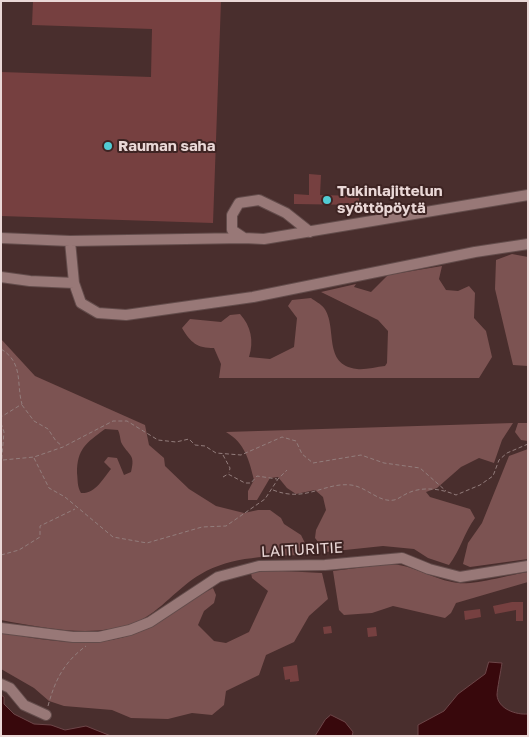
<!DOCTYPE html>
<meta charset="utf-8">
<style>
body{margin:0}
#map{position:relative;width:529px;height:737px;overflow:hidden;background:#492e2d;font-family:"Golos Text",sans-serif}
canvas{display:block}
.frame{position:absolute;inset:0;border:2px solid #ead8d7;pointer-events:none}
</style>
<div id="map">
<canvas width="529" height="737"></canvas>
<div class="frame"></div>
</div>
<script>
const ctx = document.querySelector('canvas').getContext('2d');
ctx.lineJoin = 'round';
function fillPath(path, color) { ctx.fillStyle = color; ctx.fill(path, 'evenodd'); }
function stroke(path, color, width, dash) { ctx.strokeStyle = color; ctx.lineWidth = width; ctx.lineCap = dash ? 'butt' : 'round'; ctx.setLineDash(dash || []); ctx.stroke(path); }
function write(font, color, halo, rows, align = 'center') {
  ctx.font = font + ' "Golos Text",sans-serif'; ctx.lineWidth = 4; ctx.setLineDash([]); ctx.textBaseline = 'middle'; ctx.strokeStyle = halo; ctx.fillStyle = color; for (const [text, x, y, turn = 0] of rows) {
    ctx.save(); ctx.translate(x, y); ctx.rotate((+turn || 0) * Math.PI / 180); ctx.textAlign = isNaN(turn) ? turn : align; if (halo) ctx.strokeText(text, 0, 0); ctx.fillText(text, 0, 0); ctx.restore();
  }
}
fillPath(new Path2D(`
 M512 254 528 257V366L513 365 495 289 496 260Z
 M442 266 439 279 446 290 458 291 469 286 475 293 474 318 486 331 492 357 479 378H219L221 364 214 348C197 348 191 343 182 328L190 319 221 322 230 315 240 314C251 326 254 341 249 357L270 359 294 347 297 318 288 306 292 300 311 298C315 301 321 304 324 308 338 327 322 365 357 369 365 370 376 367 385 366L387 363 388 331 378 320 321 292 356 284 354 287 371 292 388 275Z
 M1 339 35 376 145 425 149 445 164 458 165 466 189 489 216 506 244 513 258 510H270L281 518 284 524 301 535 306 545 305 555C271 556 231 556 201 574 178 587 161 611 137 622 95 639 44 628 1 620ZM105 429 118 430C120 434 120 438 121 442 128 456 136 453 131 472L124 475 117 458 108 457 104 462 111 469C103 479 95 494 81 493 77 486 78 481 77 473 77 449 86 443 105 429Z
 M513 423 502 440 494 463 479 458 461 467 437 488 426 492 430 497 470 509 475 518C464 533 460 551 449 565L428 558 414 549 383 546 326 552 315 538 316 530 326 510 323 497 315 490 296 494 287 488 278 477 270 478 257 500H248V491L254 480C249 460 245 443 226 432Z
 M518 423H528V441L521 440 515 432Z
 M528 449V559L470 567 463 564 468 543 482 523 509 456Z
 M388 564C413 564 433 580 458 583 475 585 509 575 528 572V582L456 603 451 613 445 618 393 606 372 613 344 615 339 610 333 571Z
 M263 570 322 573 328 599 309 616 294 642 266 655 259 675 226 691 224 705 212 715 192 713 168 719 131 718 112 710 64 706 49 701 34 688 1 669V632C44 641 104 651 144 629 168 616 189 600 213 588L216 595 214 603 204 611 198 625 214 641 226 643 249 632 268 591 252 578 251 573Z`), '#7c5352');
const water = new Path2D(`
 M489 662 502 663C501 670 497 690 497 695 498 709 516 715 528 714V736H418V725L444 711 458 694 485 674Z
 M1 695 4 697V704L14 714 34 724 51 725 65 730 86 726 111 736H1Z
 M331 715 345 722 353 732 352 736H315L325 720Z`);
fillPath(water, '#38080c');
stroke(water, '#6d4649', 1);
fillPath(new Path2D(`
 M33 1H221L213 223 1 216V72L151 77 152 29 32 25Z
 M309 174 321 175 320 195 359 196V205L294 204V194L309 195Z
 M512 602H523V621H516V610L495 614 493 606Z
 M480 609 481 617 465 620 464 611Z
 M331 626 332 633 324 634 323 627Z
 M376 627 377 636 368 637 367 628Z
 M297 665 299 681 290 682V679L285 680 283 667Z`), '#764040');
const minor = new Path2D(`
 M310 232 286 213 259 200 239 203 232 215V230L244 238 264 239 528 195
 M1 238 70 241 244 238
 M70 241 74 283 81 303 98 313 126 315 253 297 475 252 528 244
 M1 277 30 281 74 283
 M1 628 73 637H99L130 630 150 622 218 577 259 566 325 565 402 558 429 569 460 577 528 566
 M1 684 10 688 24 705 46 715`);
stroke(minor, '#634c4b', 12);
stroke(new Path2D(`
 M1 349C24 363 16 384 22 404L1 417
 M22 405 34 421 48 429 56 441 62 446
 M1 423 4 432 1 468
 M223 455 230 468 229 473
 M34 458 49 488 65 497 113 537 147 543 202 527 226 526 265 499 278 479 287 470
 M3 460 34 457 63 447 113 421H127L158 440 176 442 189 439 195 445 205 446 216 453 241 455 282 437 296 441 302 454 313 463 361 455 384 463 420 468 446 491
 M223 477 228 474 245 483H251L257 476 277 479
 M273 490C306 503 324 482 351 485 367 487 379 503 394 500 399 499 403 495 408 493 423 486 442 489 456 495L480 485 493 476 499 460 507 453 528 444
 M1 555 19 550 40 537V526L75 509
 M48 706C55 680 64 662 86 646`), '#937d7c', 1, [4, 2.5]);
stroke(minor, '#987877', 10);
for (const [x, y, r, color] of [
 [108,146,5,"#51ccd4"],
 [327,200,5,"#51ccd4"]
]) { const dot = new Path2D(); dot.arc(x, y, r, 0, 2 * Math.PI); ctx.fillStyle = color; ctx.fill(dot); stroke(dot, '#3e2423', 2); }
write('bold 15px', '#ead8d7', '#3e2423', [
 ["Rauman saha",118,146],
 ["Tukinlajittelun",337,191],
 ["syöttöpöytä",337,208]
], 'left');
write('15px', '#ead8d7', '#3e2423', [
 ["LAITURITIE",302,550,-3]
]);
</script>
